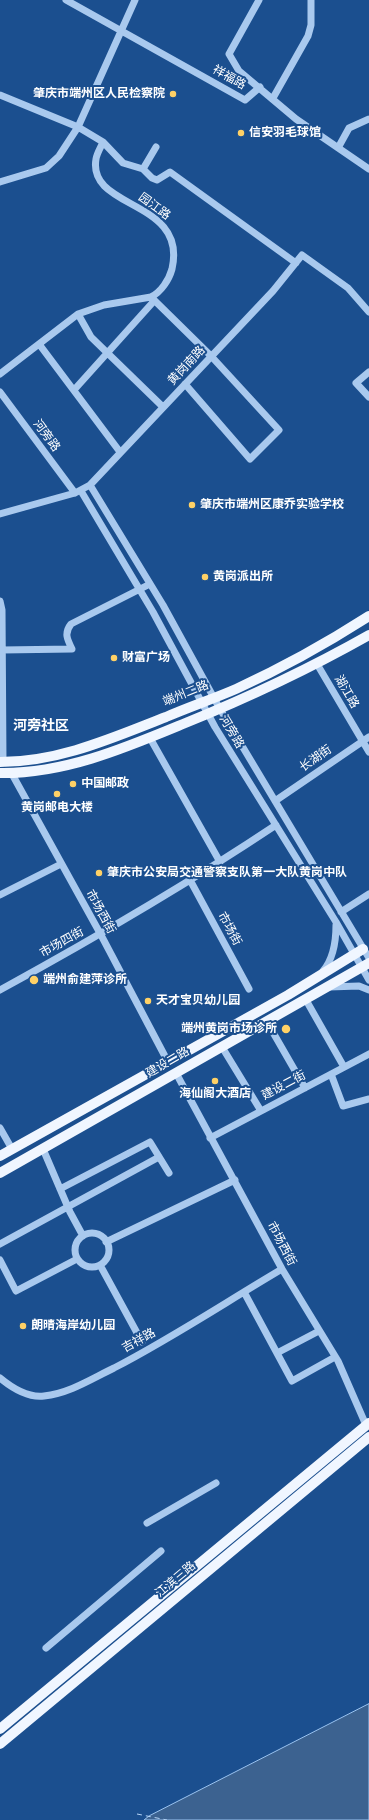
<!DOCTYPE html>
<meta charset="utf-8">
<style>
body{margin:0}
canvas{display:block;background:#1b4f8f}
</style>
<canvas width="369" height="1820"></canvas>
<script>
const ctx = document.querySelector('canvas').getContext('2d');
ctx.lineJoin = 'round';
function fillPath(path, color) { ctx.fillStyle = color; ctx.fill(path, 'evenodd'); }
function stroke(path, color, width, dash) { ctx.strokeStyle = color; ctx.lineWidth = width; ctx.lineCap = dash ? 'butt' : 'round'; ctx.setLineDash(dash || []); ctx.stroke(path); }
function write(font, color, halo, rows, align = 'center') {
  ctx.font = font + ' "Titillium Web","Noto Sans SC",sans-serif'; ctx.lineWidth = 4; ctx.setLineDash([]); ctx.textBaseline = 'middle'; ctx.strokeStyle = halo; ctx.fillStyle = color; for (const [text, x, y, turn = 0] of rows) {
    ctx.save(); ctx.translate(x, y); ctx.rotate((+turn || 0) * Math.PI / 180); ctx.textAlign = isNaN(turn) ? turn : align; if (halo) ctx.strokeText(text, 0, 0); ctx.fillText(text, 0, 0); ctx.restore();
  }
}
const water = new Path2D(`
 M369 1704V1820H144L149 1816Z`);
fillPath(water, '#3c6290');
stroke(water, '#9cc4f0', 1);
stroke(new Path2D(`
 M137 1814 167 1820`), '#b5d3f5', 1, [5, 4]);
stroke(new Path2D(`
 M66 0 245 100 260 87
 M259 0 229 54 239 71 296 119 369 169
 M0 95 78 127 103 142 123 163 143 169 156 147
 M273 98 308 36 311 25V0
 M338 148 349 128 369 119
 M143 169 152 178 157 180 170 172 296 263
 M0 182 46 168 59 156 78 127 135 0
 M151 297 211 356 279 430 250 459 185 384
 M78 314 91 337 163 407
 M39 344 120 452
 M369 372 356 383 369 397
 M0 374 78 314 104 305 151 297C161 292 169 280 172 269 188 199 87 210 96 159 97 153 101 147 103 142
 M74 390 154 301
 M0 392 75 493
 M90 485 163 605 220 709 369 958
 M81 491 153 612 215 727 336 922 369 980
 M0 514 75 493 90 485 273 291 302 255 348 288 369 312
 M0 601 2 610 3 762
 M2 650 72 649C67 639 64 633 71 624L150 584
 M317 664 369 752
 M150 738 220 862
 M12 774 101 935 168 1062
 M275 801 369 737
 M190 880 249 989
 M0 895 61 864
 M341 912 369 894
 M323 971C334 958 336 941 336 925
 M329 987 359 986 369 990
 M0 990C95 938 186 885 276 825
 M306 1000 344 1067
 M267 1022 305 1088
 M222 1047 261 1111
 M176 1073 282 1269 338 1361 366 1425
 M331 1074 343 1106 369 1099
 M0 1128 12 1149
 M210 1138 369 1054
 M43 1149 70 1212 83 1236
 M60 1189 150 1142 169 1173
 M75 1250a17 17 0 1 1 34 0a17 17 0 1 1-34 0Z
 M106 1242 235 1180
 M0 1244 159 1157
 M0 1260 16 1291 77 1259
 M100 1265 142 1342
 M244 1292 292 1381 335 1357
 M277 1353 319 1331
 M0 1378C12 1388 28 1398 44 1396 70 1393 91 1379 114 1368 172 1338 226 1302 282 1269
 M147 1523 216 1483
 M46 1648 161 1551`), '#a9c9ee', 7);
stroke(new Path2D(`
 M0 762C59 762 112 738 166 717 189 707 213 699 236 689 282 668 327 643 369 616
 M0 773C64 774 125 748 183 724 247 698 309 669 369 635
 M0 1156 288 995 363 949
 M0 1173 369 963
 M0 1729 369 1423
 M0 1744 369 1437`), '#f0f6ff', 10);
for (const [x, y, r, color] of [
 [173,94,4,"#ffd166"],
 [241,133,4,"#ffd166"],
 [192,505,4,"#ffd166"],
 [205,577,4,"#ffd166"],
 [114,658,4,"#ffd166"],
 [73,784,4,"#ffd166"],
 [57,794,4,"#ffd166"],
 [99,873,4,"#ffd166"],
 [34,980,5,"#ffd166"],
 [148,1001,4,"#ffd166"],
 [286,1029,5,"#ffd166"],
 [215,1081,4,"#ffd166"],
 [23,1326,4,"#ffd166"]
]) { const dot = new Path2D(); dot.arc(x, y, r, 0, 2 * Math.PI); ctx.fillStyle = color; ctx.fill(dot); stroke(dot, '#1b4f8f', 1.5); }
write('12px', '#fff', '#1b4f8f', [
 ["祥福路",229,78,29],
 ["园江路",154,207,36],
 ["黄岗南路",187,366,-47],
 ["河旁路",46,436,54],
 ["湖江路",346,692,60],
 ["端州二路",186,694,-22],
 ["河旁路",231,732,59],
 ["长湖街",316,759,-35],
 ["市场西街",100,912,61],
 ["市场街",229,929,61],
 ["市场四街",62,943,-29],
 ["建设二路",168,1063,-30],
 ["建设二街",284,1086,-28],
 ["市场西街",281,1244,62],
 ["吉祥路",139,1341,-29],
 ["江滨三路",176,1580,-40]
]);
write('bold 12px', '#fff', '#1b4f8f', [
 ["肇庆市端州区人民检察院",165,94,"right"],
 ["信安羽毛球馆",249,133],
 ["肇庆市端州区康乔实验学校",200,505],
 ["黄岗派出所",213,577],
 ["财富广场",122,658],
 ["中国邮政",81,784],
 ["黄岗邮电大楼",57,808,"center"],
 ["肇庆市公安局交通警察支队第一大队黄岗中队",107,873],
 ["端州俞建萍诊所",43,980],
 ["天才宝贝幼儿园",156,1001],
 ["端州黄岗市场诊所",277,1029,"right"],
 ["海仙阁大酒店",215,1094,"center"],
 ["朗晴海岸幼儿园",31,1326]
], 'left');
write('bold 14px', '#fff', '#1b4f8f', [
 ["河旁社区",41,727]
]);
</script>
